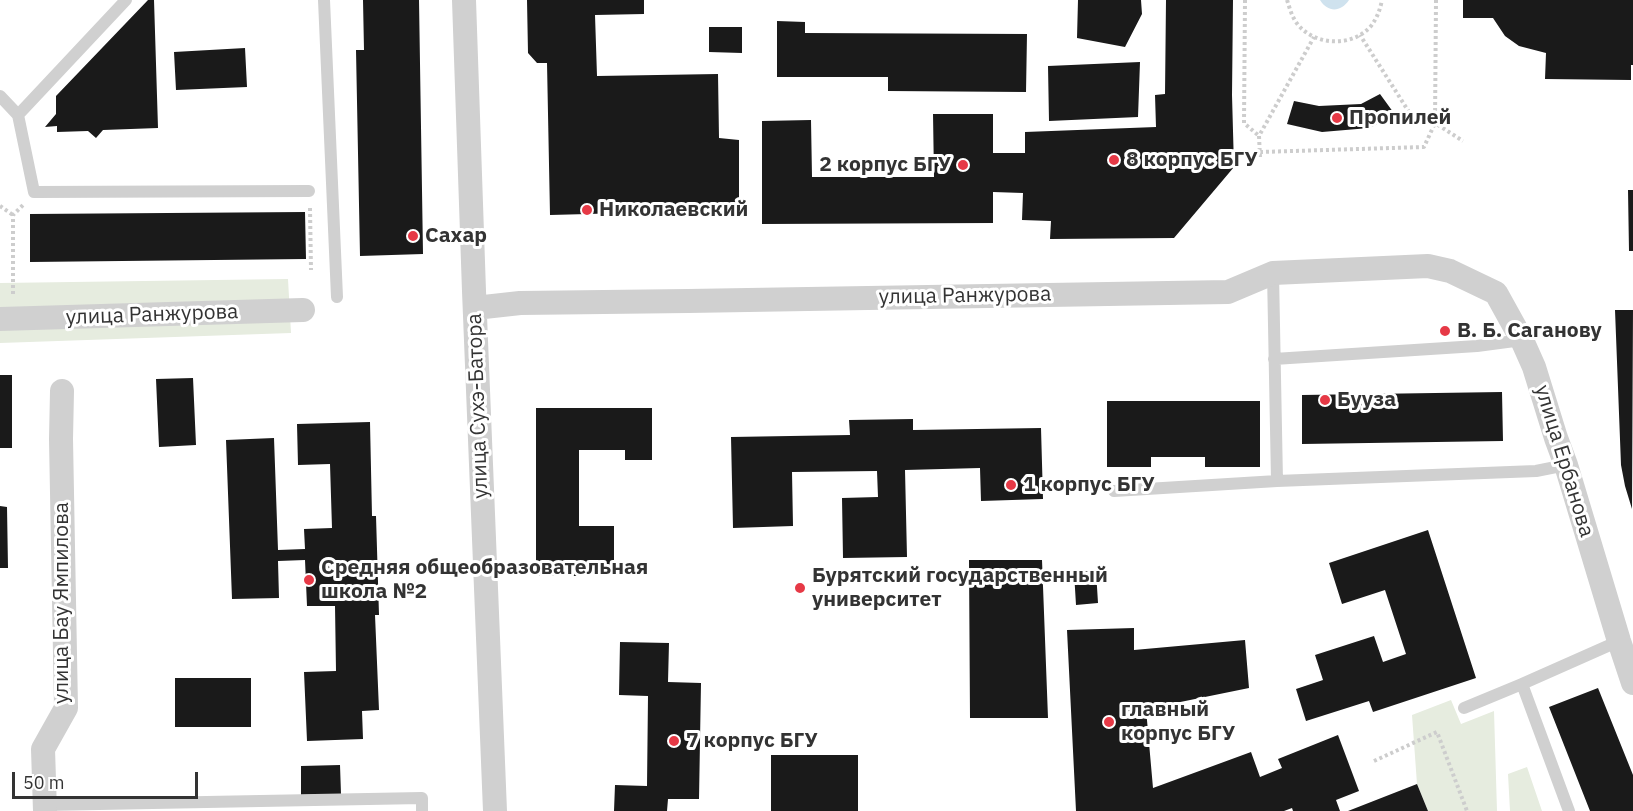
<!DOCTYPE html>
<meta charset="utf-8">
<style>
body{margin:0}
#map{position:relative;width:1633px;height:811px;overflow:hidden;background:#fff;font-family:"IBM Plex Sans",sans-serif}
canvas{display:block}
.scale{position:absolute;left:12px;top:772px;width:186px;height:27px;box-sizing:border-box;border:3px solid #333;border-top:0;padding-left:8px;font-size:18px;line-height:21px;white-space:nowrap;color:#333;-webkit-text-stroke:4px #fff;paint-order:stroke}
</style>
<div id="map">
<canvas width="1633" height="811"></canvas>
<div class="scale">50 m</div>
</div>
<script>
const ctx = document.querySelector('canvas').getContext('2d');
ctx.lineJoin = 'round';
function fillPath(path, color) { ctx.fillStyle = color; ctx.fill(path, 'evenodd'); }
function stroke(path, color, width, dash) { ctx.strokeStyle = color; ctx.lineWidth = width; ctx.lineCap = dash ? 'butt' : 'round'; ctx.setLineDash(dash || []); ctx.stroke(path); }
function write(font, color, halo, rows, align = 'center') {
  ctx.font = font + ' "IBM Plex Sans",sans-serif'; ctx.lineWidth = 6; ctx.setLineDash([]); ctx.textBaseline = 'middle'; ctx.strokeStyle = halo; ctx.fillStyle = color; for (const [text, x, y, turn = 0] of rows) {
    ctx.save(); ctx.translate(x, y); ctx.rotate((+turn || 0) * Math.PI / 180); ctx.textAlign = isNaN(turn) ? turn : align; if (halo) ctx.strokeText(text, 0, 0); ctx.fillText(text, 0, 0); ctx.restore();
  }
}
fillPath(new Path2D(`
 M288 279 291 333 0 343V283Z
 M1451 700 1461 724 1494 711 1497 811H1428L1417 784 1412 715Z
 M1527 767 1542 811H1510L1508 774Z`), '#e6ecdf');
fillPath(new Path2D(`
 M1320 0H1349C1341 12 1328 13 1320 0Z`), '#cfe2ee');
fillPath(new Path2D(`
 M148 0H154L158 128 103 130 96 138 88 131 57 132V126L45 127 56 114V96Z
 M363 0H419L423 254 360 256 356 50H364Z
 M527 0H644V14L595 15 597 76 718 74 719 138 739 140V210L550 215 547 63H537L528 53Z
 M1078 0H1141L1142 14 1125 47 1077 38Z
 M1166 0H1233L1232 95 1234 167 1174 238 1050 239 1051 221 1022 220 1023 193 993 192V223L762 224V121L811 120 812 177H934L933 114H993V153H1025V132L1156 127 1155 95 1165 94Z
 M1463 0H1633V65H1631V80L1545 79 1546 53 1519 46 1505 36 1493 18H1463Z
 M777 21 805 22V33L1027 34 1026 92 888 91V77H777Z
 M709 27H742V53L709 52Z
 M245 48 247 87 176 90 174 52Z
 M1140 62 1138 117 1049 121 1048 66Z
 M1380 94 1396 116 1369 128 1322 132 1287 124 1294 101 1319 106 1361 104Z
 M1628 190H1633V251H1629Z
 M305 212 306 259 30 262V214Z
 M1615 310H1633L1632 509 1625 486 1621 465Z
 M0 375H12V448H0Z
 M193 378 196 445 159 447 156 379Z
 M1502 392 1503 441 1302 444V395Z
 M1107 401H1260V467H1205V457H1151V467H1107Z
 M536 408H652V460H625V450H579V526H614V576H536Z
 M913 419V430L1041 428 1043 499 981 501 980 468 905 470 907 557 843 558 842 498 878 497 877 471 792 472 793 526 733 528 731 437 850 435 849 420Z
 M370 422 372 516H376L379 615H375L379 710 362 711 363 739 307 741 304 672 336 671 335 606H307L305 560 278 561 279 598 232 599 226 440 274 438 278 550 305 549 304 529 332 528 330 464 298 465 297 424Z
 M0 506 7 507 8 568H0Z
 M1428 530 1476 678 1373 712 1369 701 1306 721 1296 689 1323 680 1315 655 1374 636 1383 662 1406 654 1385 590 1342 604 1329 563Z
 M969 560H1042L1048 718H970Z
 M1096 571 1098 603 1076 605 1074 572Z
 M1134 628V650L1245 640 1249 688 1146 709 1153 788 1251 752 1260 777 1282 768 1278 759 1338 735 1359 791 1336 800 1340 811H1293L1292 808 1284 811H1076L1067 630Z
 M620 642 669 643 668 682 701 683 699 799H668L667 811H614L615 785 647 786 648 696 619 695Z
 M175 678H251V727H175Z
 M1598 688 1633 775V811H1590L1549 707Z
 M771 755H858V811H771Z
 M340 765 341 794 301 795V766Z
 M1417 784 1428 811H1348Z`), '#1a1a1a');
stroke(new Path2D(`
 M1245 0 1244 123 1259 136
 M1287 0C1290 9 1292 18 1299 26 1317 46 1353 47 1371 26 1377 18 1380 10 1382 0
 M1436 0 1435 123 1463 141
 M1260 152 1424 147 1435 123H1416L1360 35
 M1260 157 1259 136 1314 37
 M0 206 13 215
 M310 208 311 270
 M13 294V215L24 204
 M1374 761 1437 732 1467 811`), '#cdcdcd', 4, [3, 3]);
stroke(new Path2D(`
 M324 0 337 297
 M0 96 18 115 126 0
 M18 115 34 192 309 191
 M1273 273 1277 481
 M1274 359 1477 346 1522 340
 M1114 491 1277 481 1536 471 1566 465
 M1464 708 1522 684
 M45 805 422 798V811
 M1569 811 1522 684 1619 641`), '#d0d0d0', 12);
stroke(new Path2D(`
 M464 0 474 291 495 811
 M475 308 520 303 688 301 1228 292 1273 273 1428 266 1450 271 1496 293 1522 340 1534 367 1556 438 1566 465 1619 641 1633 683
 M0 319 303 310
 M45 811 43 749 66 708 61 439 62 391`), '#d0d0d0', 24);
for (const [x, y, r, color] of [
 [1337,118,6,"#e63946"],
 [1114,160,6,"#e63946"],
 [963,165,6,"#e63946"],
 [587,210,6,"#e63946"],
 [413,236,6,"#e63946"],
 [1445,331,6,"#e63946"],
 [1325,400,6,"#e63946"],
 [1011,485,6,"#e63946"],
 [309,580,6,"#e63946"],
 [800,588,6,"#e63946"],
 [1109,722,6,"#e63946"],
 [674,741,6,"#e63946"]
]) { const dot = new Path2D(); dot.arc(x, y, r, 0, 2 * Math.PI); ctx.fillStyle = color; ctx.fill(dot); stroke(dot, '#fff', 2); }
write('bold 21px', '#333', '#fff', [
 ["Пропилей",1349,118],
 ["8 корпус БГУ",1126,160],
 ["2 корпус БГУ",951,165,"right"],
 ["Николаевский",599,210],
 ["Caxap",425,236],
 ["В. Б. Саганову",1457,331],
 ["Бууза",1337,400],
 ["1 корпус БГУ",1023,485],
 ["Средняя общеобразовательная",321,568],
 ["школа №2",321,592],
 ["Бурятский государственный",812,576],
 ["университет",812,600],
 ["главный",1121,710],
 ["корпус БГУ",1121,734],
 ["7 корпус БГУ",686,741]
], 'left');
write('21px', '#333', '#fff', [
 ["улица Ранжурова",965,296,-1],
 ["улица Ранжурова",152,315,-2],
 ["улица Сухэ-Батора",478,406,-92],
 ["улица Ербанова",1564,461,73],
 ["улица Бау Ямпилова",62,603,-90]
]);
</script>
